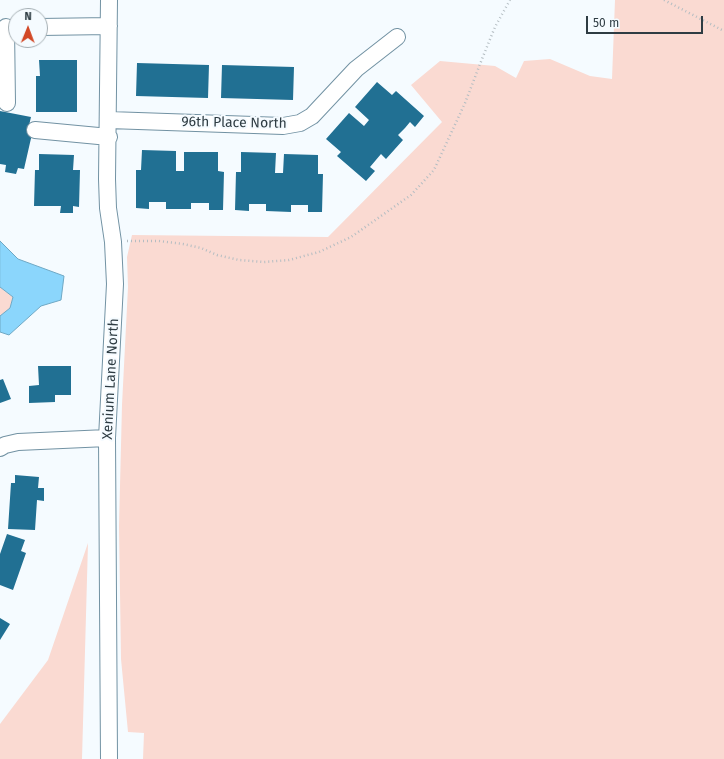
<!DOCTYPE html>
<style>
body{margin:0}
#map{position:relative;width:724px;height:759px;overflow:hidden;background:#f5fbff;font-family:"Fira Sans",sans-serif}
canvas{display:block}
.north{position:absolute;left:8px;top:8px;width:40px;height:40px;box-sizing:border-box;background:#f5fbff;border:1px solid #a5afb4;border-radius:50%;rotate:1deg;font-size:11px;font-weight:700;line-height:16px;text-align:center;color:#2e3c43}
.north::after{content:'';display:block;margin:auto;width:14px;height:18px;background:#d24826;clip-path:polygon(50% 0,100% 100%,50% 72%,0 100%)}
.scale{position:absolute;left:586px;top:16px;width:117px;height:18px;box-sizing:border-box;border:2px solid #2e3c43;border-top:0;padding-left:5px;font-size:12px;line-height:14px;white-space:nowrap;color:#2e3c43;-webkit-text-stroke:3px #f5fbff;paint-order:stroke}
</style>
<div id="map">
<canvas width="724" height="759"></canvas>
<div class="north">N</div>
<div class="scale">50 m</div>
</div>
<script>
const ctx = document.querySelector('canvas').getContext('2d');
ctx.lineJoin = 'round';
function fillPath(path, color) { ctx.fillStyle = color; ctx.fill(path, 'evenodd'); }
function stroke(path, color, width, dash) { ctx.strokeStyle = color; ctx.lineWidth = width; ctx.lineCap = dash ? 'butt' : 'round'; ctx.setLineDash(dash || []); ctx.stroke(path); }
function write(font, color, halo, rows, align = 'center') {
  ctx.font = font + ' "Fira Sans",sans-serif'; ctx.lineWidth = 4; ctx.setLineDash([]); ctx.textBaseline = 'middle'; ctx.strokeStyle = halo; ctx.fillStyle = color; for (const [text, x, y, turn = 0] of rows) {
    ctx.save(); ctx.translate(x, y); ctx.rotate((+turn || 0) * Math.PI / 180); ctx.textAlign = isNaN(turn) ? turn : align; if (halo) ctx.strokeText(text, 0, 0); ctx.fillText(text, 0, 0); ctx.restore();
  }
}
fillPath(new Path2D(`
 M615 0H724V759H143L144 733 128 732 121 659 119 526 122 405 128 287 127 257 132 235 328 237 442 122 411 85 440 61 495 66 516 78 524 61 550 59 590 76 612 79Z
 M0 287 13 297 10 308 0 316Z
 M88 543 82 759H0V724L48 660Z`), '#fadad2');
const water = new Path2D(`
 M0 241 18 259 64 276 61 300 41 306 9 335 0 332V316L10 308 13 297 0 287Z`);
fillPath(water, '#8bd6fc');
stroke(water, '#6fa8c4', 1);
fillPath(new Path2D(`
 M39 60H77V112H36V76H40Z
 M137 63 209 65 208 98 136 96Z
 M222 65 294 67 293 100 221 98Z
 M377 82 392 95 396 91 424 116 415 127 410 122 405 128 398 135 403 140 386 159 381 154 370 167 375 171 366 181 337 156 341 152 326 139 349 113 364 126 369 120 355 107Z
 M0 111 31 117 27 134H32L24 169 18 168 16 174 5 172 6 165 0 164Z
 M142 150 176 151V171H184V152H218V171L224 172 223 210H209V203H191V209H166V202H149V209L136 208V170H141Z
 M241 152 276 153 275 173H283L284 154 318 155V174H323L322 212H308V205H291V212L266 211V204H249V211L235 210 236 172H241Z
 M39 154 74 155 73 170H80L79 207 73 206V213H60L61 206H34L35 170H39Z
 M38 366H71V395H55V402L29 403V386L39 385Z
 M3 379 11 399 0 403V380Z
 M15 475 39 477 38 488H44V501L37 500 35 530 8 529 11 483H15Z
 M7 534 25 540 21 551 26 553 13 590 0 585V554Z
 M0 618 10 624 0 640Z`), '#217093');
const minor = new Path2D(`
 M6 27 7 103
 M40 27 109 26
 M109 120 283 126 300 123 312 116 356 69 397 37
 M35 130 109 137
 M0 448 5 445 18 442 107 438
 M109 759 107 438 115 284 113 242 108 208 107 179 109 0`);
stroke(minor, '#7292a3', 18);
stroke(new Path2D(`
 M664 0 724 31
 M127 241H159L183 244 201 248 217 255 239 260 264 262 289 260 319 252 351 237 411 195 434 170 465 103 482 59 495 27 510 0`), '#b4bdc2', 2.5, [1, 3]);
stroke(minor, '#fff', 16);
write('14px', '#2e3c43', '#f5fbff', [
 ["96th Place North",234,123,1],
 ["Xenium Lane North",111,379,-87]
]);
</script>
